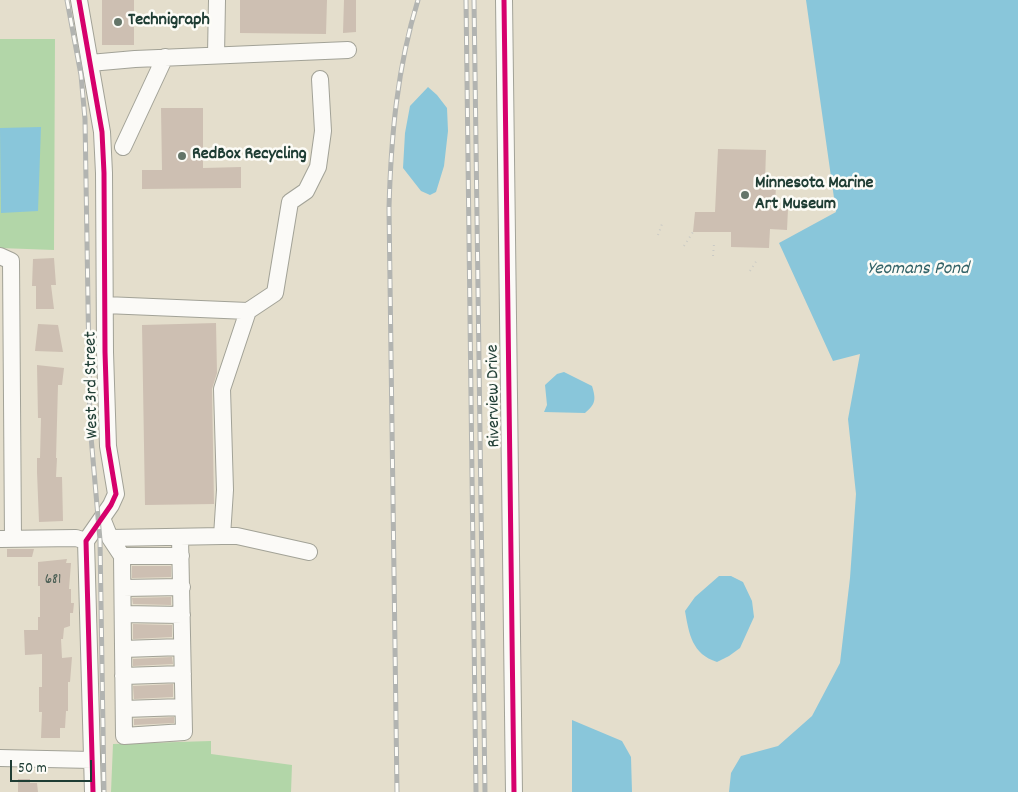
<!DOCTYPE html>
<style>
body{margin:0}
#map{position:relative;width:1018px;height:792px;overflow:hidden;background:#e4decc;font-family:Dekko,sans-serif}
canvas{display:block}
.scale{position:absolute;left:10px;top:760px;width:82px;height:22px;box-sizing:border-box;border:2px solid #1f3d34;border-top:0;padding-left:6px;font-size:15px;line-height:18px;white-space:nowrap;color:#1f3d34;-webkit-text-stroke:4px #fdfcf7;paint-order:stroke}
</style>
<div id="map">
<canvas width="1018" height="792"></canvas>
<div class="scale">50 m</div>
</div>
<script>
const ctx = document.querySelector('canvas').getContext('2d');
ctx.lineJoin = 'round';
function fillPath(path, color) { ctx.fillStyle = color; ctx.fill(path, 'evenodd'); }
function stroke(path, color, width, dash) { ctx.strokeStyle = color; ctx.lineWidth = width; ctx.lineCap = dash ? 'butt' : 'round'; ctx.setLineDash(dash || []); ctx.stroke(path); }
function write(font, color, halo, rows, align = 'center') {
  ctx.font = font + ' Dekko,sans-serif'; ctx.lineWidth = 5; ctx.setLineDash([]); ctx.textBaseline = 'middle'; ctx.strokeStyle = halo; ctx.fillStyle = color; for (const [text, x, y, turn = 0] of rows) {
    ctx.save(); ctx.translate(x, y); ctx.rotate((+turn || 0) * Math.PI / 180); ctx.textAlign = isNaN(turn) ? turn : align; if (halo) ctx.strokeText(text, 0, 0); ctx.fillText(text, 0, 0); ctx.restore();
  }
}
fillPath(new Path2D(`
 M0 39H55L54 250 0 248Z
 M211 741V754L292 765 291 792H111L113 744Z`), '#b2d6a8');
fillPath(new Path2D(`
 M806 0H1018V792H729L731 773 741 756 778 746 812 716 840 663 850 578 856 494 848 419 860 354 833 361 779 243 836 212Z
 M428 87 437 95 447 108 448 131 444 166 436 192 430 195 421 191 403 168 405 133 410 106Z
 M41 127 38 211 1 213 0 128Z
 M564 372 592 386C596 399 596 404 585 413L544 412 547 405 545 385 557 374Z
 M719 576H731L743 582 752 601 754 617 740 648 729 656 717 662C692 654 689 634 685 611L695 597Z
 M572 720 622 741 631 757 632 792H572Z`), '#89c6da');
fillPath(new Path2D(`
 M102 0H134V45H102Z
 M240 0H327L326 34 240 33Z
 M344 0H356V32L343 33Z
 M161 108H203V168L241 167V188L142 189V170H162Z
 M718 149 766 150 765 183 776 184 775 208 788 209 787 230 770 229 769 248 731 247V232H693L695 212H715Z
 M54 258 56 285H51L54 309H36V286H32L33 259Z
 M216 323 217 373 212 389 214 504 145 505 142 325Z
 M38 324 58 325 63 352 35 351Z
 M37 365 64 368 62 385H58L56 458H57L56 477H62L63 521 39 522 37 472V458H40L41 418H38Z
 M7 549H34L32 557H7Z
 M67 559 66 563H71L69 589H71V603H74L73 613H70V626L64 628 63 639H61L62 658 72 657 70 682H68V711H66L65 728H60V738H41L42 712H39V687H42V654L25 655 24 630H38V617H40V586H38V562Z
 M132 566H171V577L132 578Z
 M171 597V605L133 604 132 598Z
 M133 624 172 625V637L133 639Z
 M172 657 173 664 133 666V659Z
 M173 684V697L134 699 133 686Z
 M174 717V723L134 725V719Z
 M18 779H30V783H37L38 792H18Z`), '#cdbfb2');
const minor = new Path2D(`
 M79 0 102 132 104 173 105 352 108 446 116 494 111 505 86 541 93 792
 M504 0 514 792
 M216 55 217 0
 M90 63 135 59 348 50
 M123 147 165 57
 M0 256 11 261 13 539
 M105 305 248 311 275 293 290 202 306 191 318 167 323 131 320 79
 M102 518 110 538 122 556 124 736 184 732 180 538
 M222 536H237L309 552
 M110 538 222 536 225 490 222 389 248 311
 M0 539 76 538 86 541
 M122 556H181
 M123 588 182 587
 M123 614 182 615
 M123 649 182 647
 M123 676 183 674
 M124 709 183 707
 M0 758 92 760`);
stroke(minor, '#a2a297', 18);
stroke(new Path2D(`
 M658 235 662 224
 M684 246 693 232
 M713 256 714 244
 M750 271 757 260`), '#cacac5', 2, [1, 4]);
stroke(minor, '#fbfaf7', 16);
const rail = new Path2D(`
 M67 0 81 75 85 119 90 425 100 540 104 792
 M466 0 476 792
 M474 0 485 792
 M397 792 389 208C391 137 397 68 418 0`);
stroke(rail, '#b2b4b1', 5);
stroke(rail, '#fdfcf7', 3, [9]);
stroke(new Path2D(`
 M79 0 102 132 104 173 105 352 108 446 116 494 111 505 86 541 93 792
 M504 0 514 792`), '#d6006c', 5);
for (const [x, y, r, color] of [
 [118,22,5,"#647569"],
 [182,156,5,"#647569"],
 [745,195,5,"#647569"]
]) { const dot = new Path2D(); dot.arc(x, y, r, 0, 2 * Math.PI); ctx.fillStyle = color; ctx.fill(dot); stroke(dot, '#fdfcf7', 2); }
write('15px', '#4a5e54', null, [
 ["681",53,581]
]);
write('bold 18px', '#1f3d34', '#fdfcf7', [
 ["Technigraph",128,22],
 ["RedBox Recycling",192,156],
 ["Minnesota Marine",755,185],
 ["Art Museum",755,206]
], 'left');
write('18px', '#1f3d34', '#fdfcf7', [
 ["West 3rd Street",93,385,-91],
 ["Riverview Drive",495,396,-91]
]);
write('italic 19px', '#336368', '#fdfcf7', [
 ["Yeomans Pond",918,270]
]);
</script>
